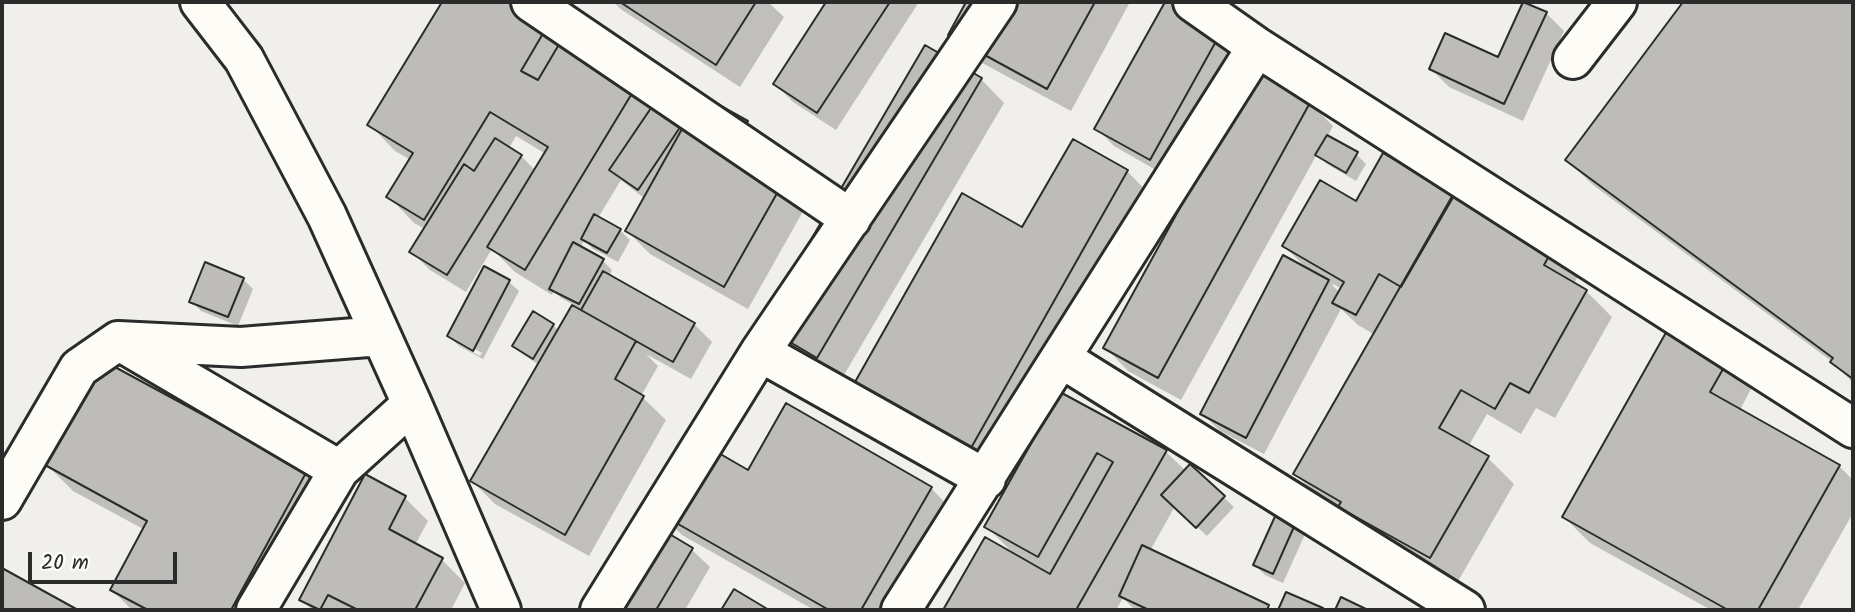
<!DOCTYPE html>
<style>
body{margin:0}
#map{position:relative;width:1855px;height:612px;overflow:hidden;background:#f0efeb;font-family:Kalam,sans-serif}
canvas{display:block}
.frame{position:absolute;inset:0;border:4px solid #2b2b2b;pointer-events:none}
.scale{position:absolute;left:28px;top:552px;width:149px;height:32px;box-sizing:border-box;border:4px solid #2b2b2b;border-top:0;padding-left:9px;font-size:21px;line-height:24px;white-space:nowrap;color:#2b2b2b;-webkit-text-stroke:5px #fdfcf7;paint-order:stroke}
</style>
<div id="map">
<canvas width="1855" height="612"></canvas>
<div class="frame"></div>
<div class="scale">20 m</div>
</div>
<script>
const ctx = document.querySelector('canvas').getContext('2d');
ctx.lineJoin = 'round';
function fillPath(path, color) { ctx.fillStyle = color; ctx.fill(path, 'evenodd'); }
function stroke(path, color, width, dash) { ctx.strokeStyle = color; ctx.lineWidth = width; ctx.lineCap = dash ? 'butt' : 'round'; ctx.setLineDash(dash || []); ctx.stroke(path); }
fillPath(new Path2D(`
 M444 2H544L670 84 747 122 771 146 819 183 748 309 650 254 627 231 645 199 621 180 598 218 620 230 630 240 618 262 593 249 584 240 580 248 603 261 612 270 609 277 694 324 712 342 691 379 646 354 658 366 641 396 666 420 589 556 495 504 472 481 539 365 524 355 514 346 553 325 559 331 574 305 561 298 554 291 552 295 515 272 492 249 466 292 430 270 411 251 425 229 414 223 389 197 411 160 395 151 370 125ZM516 136 546 154 536 171 521 156 509 148Z
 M613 2H768L784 17 740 87 622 10Z
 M828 2H919L836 130 793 102 775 84Z
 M968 2H1130L1071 111 973 58 950 35Z
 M1167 2H1175L1241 47 1168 177 1114 146 1096 128Z
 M1685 2H1849L1853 5V383L1834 363 1593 185 1567 160Z
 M1546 13 1564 31 1523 121 1449 87 1431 69 1499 59Z
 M981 79 1004 103 841 380 787 348 764 325Z
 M1310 103 1333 126 1327 137 1356 154 1366 164 1356 181 1327 164 1317 154 1181 400 1128 371 1105 347Z
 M1127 171 1152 197 997 472 883 407 857 382 1023 229Z
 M1356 203 1552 251 1578 276 1574 284 1586 291 1612 317 1555 418 1536 408 1521 434 1487 414 1468 447 1488 458 1514 484 1457 583 1321 500 1295 474 1375 335 1358 325 1341 309 1264 454 1220 431 1202 413 1306 268 1284 246ZM1333 284 1342 289 1340 293 1332 285Z
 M485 268 509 282 519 291 483 359 459 346 449 336ZM458 340 482 353 480 356 458 344Z
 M243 279 253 289 238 326 201 311 191 301Z
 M1726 363 1751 389 1740 410 1839 466 1853 480V513L1798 610H1711L1590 543 1564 517Z
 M1061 394 1166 452 1186 471 1190 466 1234 507 1207 536 1175 506 1150 551 1268 606 1272 610H1135L1123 598 1116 610H945L985 539 1014 554 986 526Z
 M47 465 306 473 332 498 271 610H132L112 590 145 530 73 491Z
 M749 472 931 488 954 512 897 610H814L682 535 659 512Z
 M366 477 405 498 428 521 415 545 442 560 465 583 451 610H312L301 599Z
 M1278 514 1306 532 1283 583 1265 575 1255 565Z
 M691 549 710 567 685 610H603Z
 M2 570 74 610H2Z`), '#0003');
const building = new Path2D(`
 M442 2H547L558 8 521 71 538 80 571 24 651 62 525 270 487 247 548 147 490 112 424 220 386 197 413 153 367 125Z
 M620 2H756L716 65Z
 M826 2H890L817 113 773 84Z
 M966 2H1095L1047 89 948 35Z
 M1165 2H1179L1224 27 1150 160 1094 129Z
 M1523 2 1547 12 1504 104 1429 69 1445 33 1498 57Z
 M1683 2H1853V379L1830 362 1833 358 1565 160Z
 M925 45 982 78 817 358 761 325Z
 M1255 71 1311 101 1158 378 1103 348Z
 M670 80 699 99 638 190 609 170Z
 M701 95 748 121 744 129 797 158 724 287 625 231Z
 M1327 135 1358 152 1346 173 1315 155Z
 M495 138 522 155 447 275 409 252 464 164 474 171Z
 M1073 139 1128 170 971 448 855 382 962 193 1022 227Z
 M1383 153 1455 194 1401 287 1379 274 1356 315 1332 303 1344 282 1282 246 1320 180 1356 201Z
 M1454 193 1553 249 1544 265 1587 290 1529 393 1510 383 1495 409 1461 390 1439 428 1489 456 1430 558 1338 507 1341 502 1293 474Z
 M594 214 621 229 607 253 581 239Z
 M573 242 604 259 579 304 549 289Z
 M1283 255 1329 280 1246 438 1200 414Z
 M205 262 244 278 228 317 189 302Z
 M484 266 510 280 473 351 447 336Z
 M603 271 695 323 673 362 581 310Z
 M572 305 636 341 615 379 644 396 565 535 470 481Z
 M533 311 554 324 533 359 512 346Z
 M1668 329 1727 362 1710 392 1840 465 1758 610H1728L1562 517Z
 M102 360 307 471 231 610H148L110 590 147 521 45 465Z
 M1060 392 1167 450 1076 610H943L985 537 1050 574 1113 462 1097 453 1038 557 984 527Z
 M786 403 932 487 861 610H829L657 512 698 441 748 470Z
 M1190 464 1225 496 1196 528 1161 495Z
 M365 474 406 496 389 529 443 558 415 610H358L328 595 320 610 299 600Z
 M1277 512 1297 520 1273 574 1253 565Z
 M651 523 693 548 656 610H601Z
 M1142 545 1269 605 1267 610H1149L1119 596Z
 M2 568 78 610H2Z
 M734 589 769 610H721Z
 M1286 592 1323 608 1322 610H1278Z
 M1341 597 1368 610H1335Z`);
fillPath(building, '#bdbcb8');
stroke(building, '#2b2b2b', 2);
const minor = new Path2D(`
 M200 2 244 59 327 216 412 404 501 610
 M531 2 851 219
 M1193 2 1257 47 1853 428
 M1573 59 1617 2
 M123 343 339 470
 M760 352 986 479
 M1061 358 1465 610
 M2 500 79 368 118 341 241 347 381 336
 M256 610 339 470 412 404
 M600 610 760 352 997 2
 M901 610 1257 47`);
stroke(minor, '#2b2b2b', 44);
stroke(minor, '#fdfcf7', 38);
</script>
